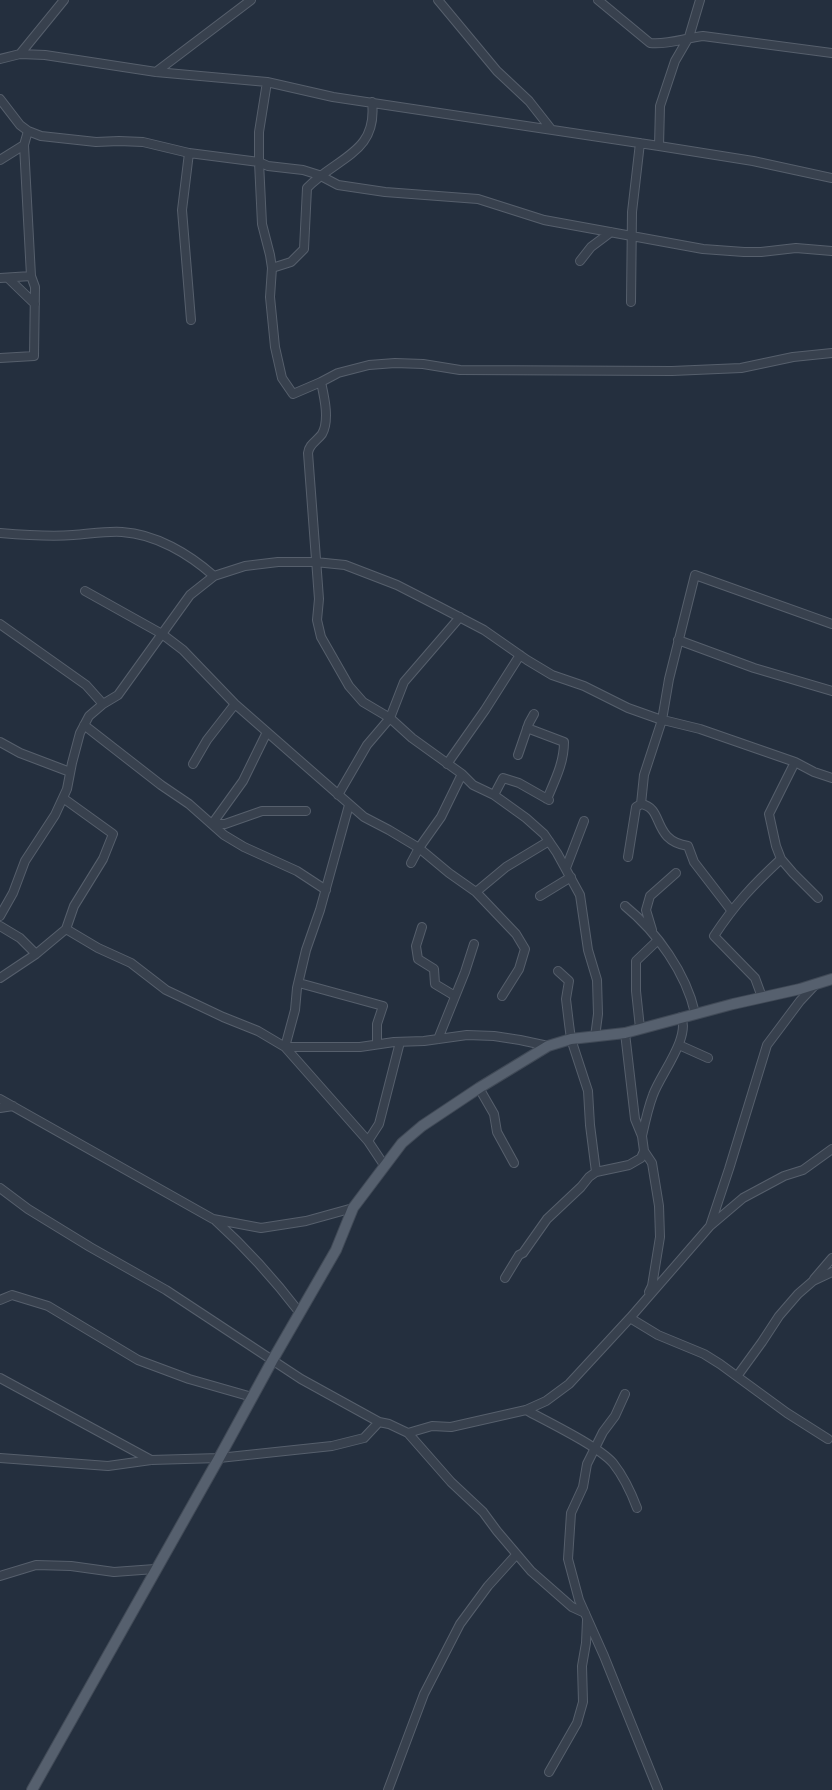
<!DOCTYPE html>
<style>
body{margin:0}
canvas{display:block;background:#242f3e}
</style>
<canvas width="832" height="1790"></canvas>
<script>
const ctx = document.querySelector('canvas').getContext('2d');
ctx.lineJoin = 'round';
function stroke(path, color, width, dash) { ctx.strokeStyle = color; ctx.lineWidth = width; ctx.lineCap = dash ? 'butt' : 'round'; ctx.setLineDash(dash || []); ctx.stroke(path); }
const minor = new Path2D(`
 M438 0 497 71 529 101 551 129
 M598 0 650 43C668 45 685 38 703 36L832 53
 M20 54 64 0
 M0 59 20 54 45 55 156 72 267 82 333 97 659 146 753 161 832 178
 M156 72 251 0
 M267 82 259 132V162L262 224 270 255 272 268
 M0 99 20 125 28 131 41 136 96 142 119 141 143 142 189 153 259 162 268 166 303 170 319 175 338 185 385 192 478 199 544 220 703 249 744 252H761L796 248 832 251
 M372 102C378 153 337 157 307 188L304 249 291 262 272 268 270 297 275 347 282 378 293 394 321 382C324 396 330 420 322 434 317 441 309 444 308 453L319 599 317 620 321 637 349 686 363 702 390 718 412 738 462 774 473 785 494 795 526 818 544 834 557 853 580 895 588 950 597 980 598 1014 595 1037
 M659 146 660 106 675 61 689 37 700 0
 M189 153 182 210 191 320
 M0 160 24 145
 M580 261 591 247 611 232
 M0 278 31 276
 M8 278 35 304
 M631 302 632 212 640 143
 M0 358 34 356 35 287 31 276 24 145 28 131
 M321 382 338 373 369 365 395 363 423 364 460 370 672 371 741 368 793 357 832 353
 M0 533C24 535 49 537 73 535 89 534 106 531 122 532 156 534 189 554 214 576
 M85 591 162 634 183 650 235 704 364 817 389 830 419 848 449 873 476 892 516 934 525 949 519 969 502 996
 M0 624 86 685 103 704
 M678 640 754 668 832 691
 M84 725 161 785 189 804 224 835 244 847 297 871 326 890
 M527 728 564 742C564 763 555 780 547 799
 M0 742 20 753 70 772
 M518 755 529 723 534 714
 M795 762 769 814 776 846 781 859 793 873 818 898
 M193 764 207 740 235 704
 M447 764 485 710 520 655
 M338 795 367 745 390 718 404 682 460 617
 M494 795 503 778 519 783 549 800
 M641 804C665 808 651 840 688 846L694 862 731 910
 M349 805 320 910 306 950 297 988 295 1010 285 1047H360L394 1042 424 1041 467 1035 494 1036 520 1040 548 1046
 M212 824 243 781 267 732
 M212 824H225L262 811H306
 M628 857 636 807 641 804 644 775 662 720 669 679 695 575 832 624
 M411 863 419 848 441 817 462 774
 M566 868 584 821
 M476 892 506 867 549 841
 M540 896 571 877
 M625 906C657 932 686 973 695 1013
 M0 916 13 893 25 861 55 815 67 789 72 763 80 733 89 716 103 704 118 695 190 595 214 576 245 566 278 562H315L345 565 397 585 440 607 484 630 527 660 552 675 584 686 628 708 659 719 700 729 795 762 814 772 832 778
 M0 926 20 938 36 954
 M422 927 416 946 418 959 434 969 435 984 455 996
 M66 929 98 948 131 963 166 990 223 1017 258 1031 285 1047 368 1141 384 1165
 M652 930 646 910 650 896 676 873
 M558 971 569 981 566 999 569 1024 571 1039 588 1091 590 1125 596 1172
 M0 978 36 954 66 929 74 906 103 859 113 834 63 798
 M299 983 383 1006 377 1024V1044
 M762 997 755 978 714 936C735 904 753 885 781 859
 M640 1028 636 991V961L658 940
 M625 1033 635 1119 642 1136 644 1151 652 1163 659 1206 660 1237 652 1286 649 1292
 M438 1039 465 972 474 944
 M679 1045 708 1058
 M479 1088 494 1114 497 1132 514 1163
 M0 1099 213 1219 261 1228 306 1221 353 1208
 M0 1108 13 1106
 M642 1136C645 1122 648 1108 653 1095 660 1075 691 1037 681 1017
 M368 1141 379 1124 400 1042
 M0 1188 28 1209 90 1247 166 1290 301 1379 379 1422 389 1424 408 1433 432 1426 451 1427 526 1410 546 1401 569 1384 630 1318 710 1226 729 1169 767 1045 800 1001 815 985
 M215 1220C246 1248 274 1279 300 1313
 M710 1226 743 1198 784 1176 803 1170 832 1149
 M505 1278 519 1255 523 1253 547 1219 581 1187 589 1177 596 1172 629 1165 641 1158 644 1151
 M814 1279 832 1258
 M0 1300 12 1295 48 1306 138 1360 189 1379 252 1397
 M630 1318 658 1335 704 1354 720 1364 787 1413 828 1439
 M738 1375 762 1342 779 1316 798 1294 813 1281 832 1272
 M0 1378 151 1460
 M625 1394 615 1416 603 1432 587 1464 583 1487 571 1513 568 1559 579 1600 604 1656 658 1790
 M526 1410C548 1422 598 1446 613 1463 624 1477 631 1492 637 1508
 M408 1433 451 1482 483 1512 497 1531 531 1571 572 1607 585 1613
 M0 1458 108 1466 151 1460 219 1458 332 1446 364 1438 379 1422
 M0 1576 36 1565 71 1566 114 1572 155 1569
 M549 1772 577 1723 583 1702 582 1666 586 1643 587 1620
 M388 1790 424 1694 460 1624 488 1586 516 1555`);
const major = new Path2D(`
 M32 1790 219 1458 272 1361 336 1250 353 1208 402 1143 422 1126 479 1088 548 1046 571 1039 625 1033 733 1004 800 989 832 979`);
stroke(minor, '#565f6c', 10);
stroke(major, '#414a57', 12);
stroke(minor, '#38414e', 8);
stroke(major, '#56606e', 10);
</script>
